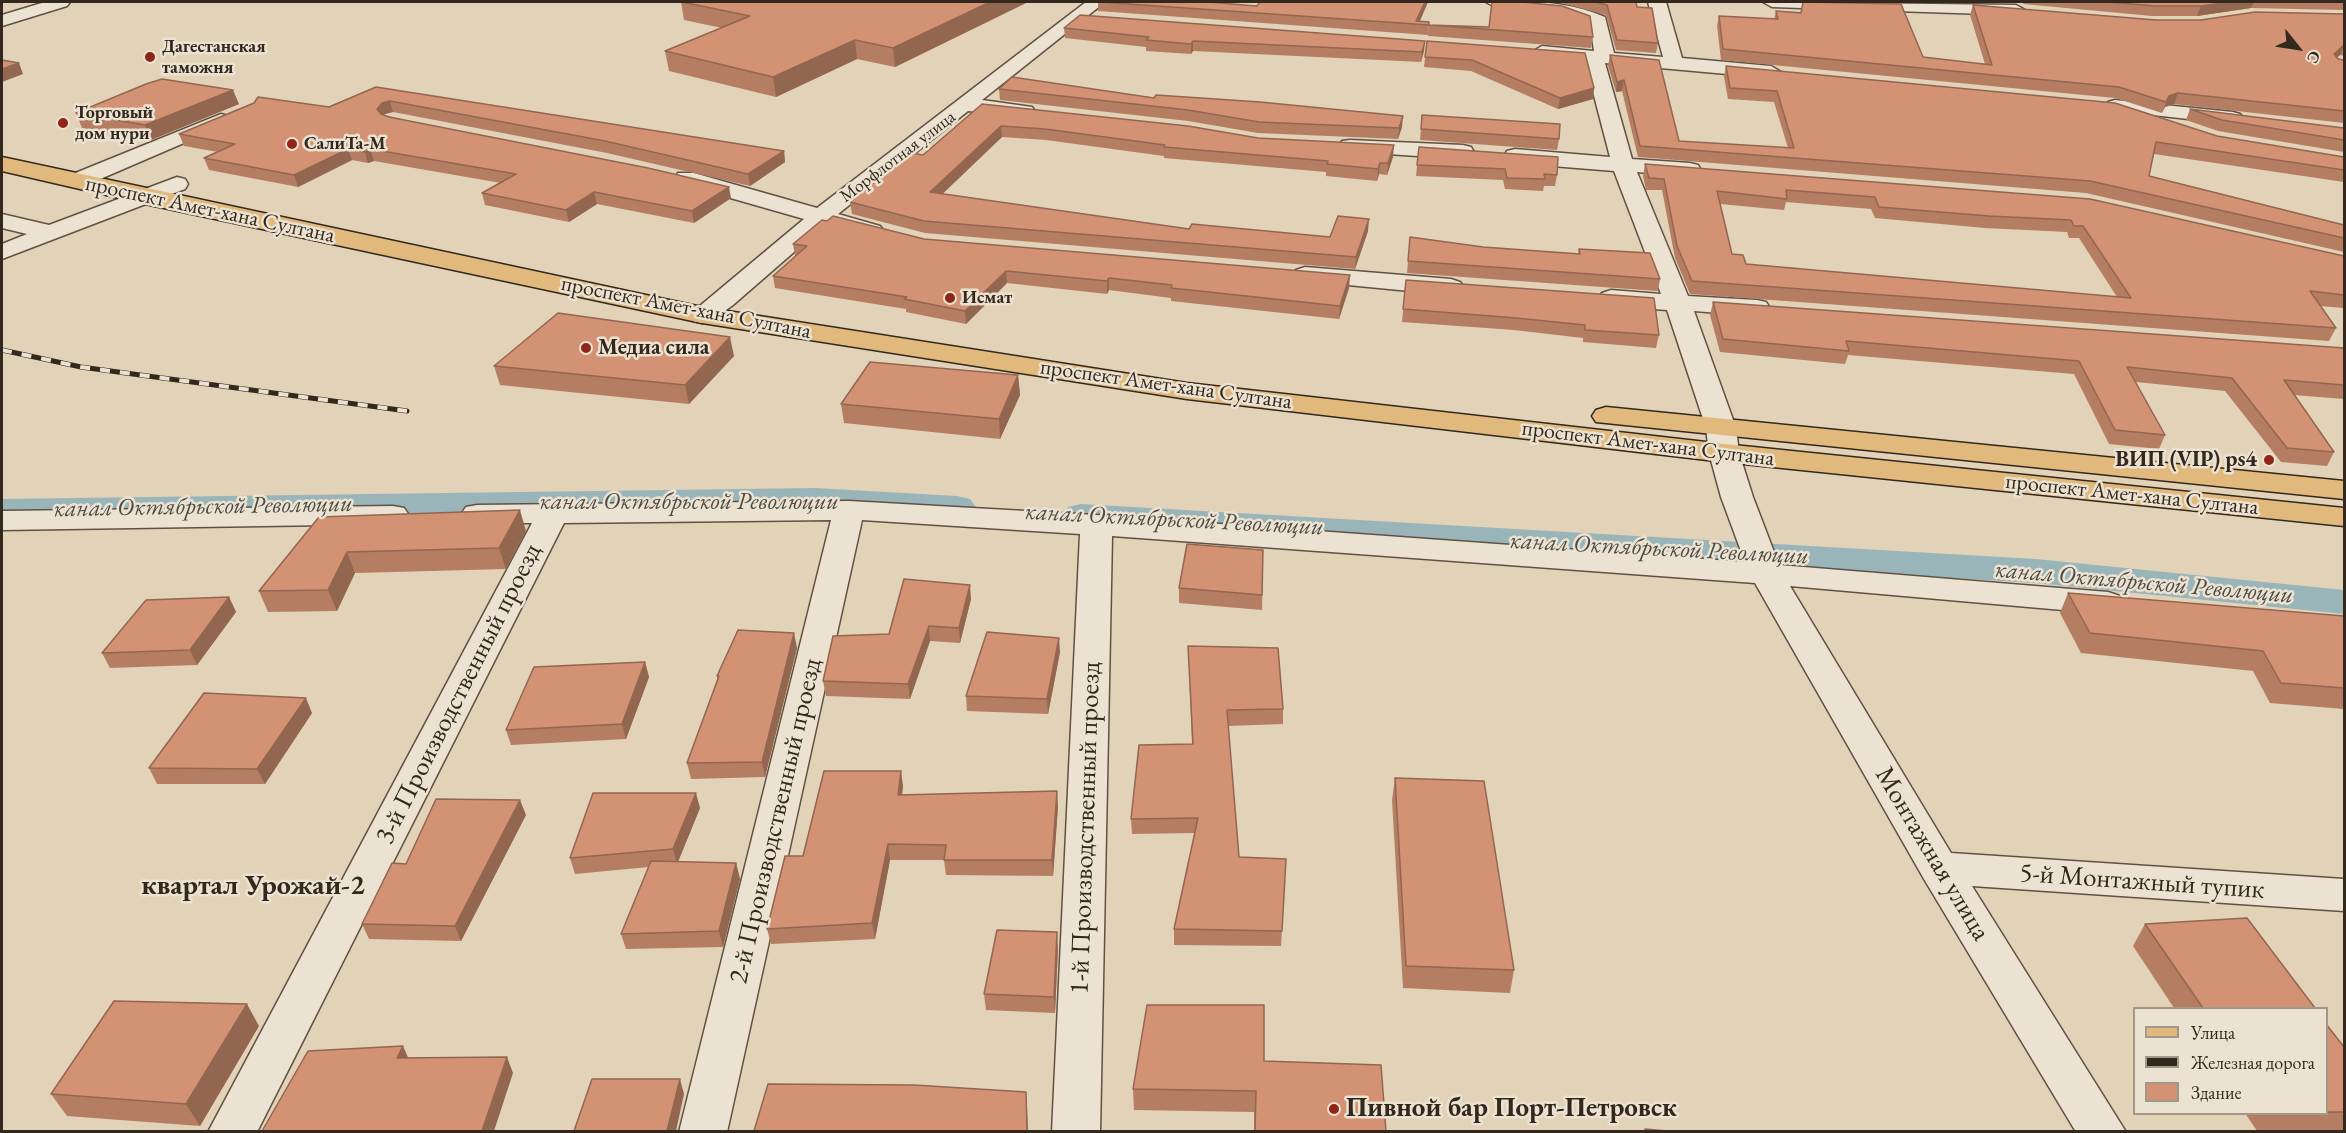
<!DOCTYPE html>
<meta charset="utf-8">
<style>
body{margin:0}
#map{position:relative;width:2346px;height:1133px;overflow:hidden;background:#e2d2b8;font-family:"EB Garamond",serif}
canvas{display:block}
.frame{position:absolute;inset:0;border:3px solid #33281e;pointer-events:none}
.legend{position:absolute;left:2133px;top:1007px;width:195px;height:108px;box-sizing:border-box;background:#ece2d1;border:2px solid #a29889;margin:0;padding:8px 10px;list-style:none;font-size:18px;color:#33281e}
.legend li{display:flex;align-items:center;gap:12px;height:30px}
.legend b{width:30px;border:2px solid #a29889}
.north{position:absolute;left:2268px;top:18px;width:60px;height:60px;-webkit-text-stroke:4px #ece2d1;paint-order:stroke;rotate:120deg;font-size:16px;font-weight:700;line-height:24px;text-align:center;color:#33281e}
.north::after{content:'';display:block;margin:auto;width:21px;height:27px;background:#33281e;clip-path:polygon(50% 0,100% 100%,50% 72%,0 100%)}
</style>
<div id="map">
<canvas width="2346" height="1133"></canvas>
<div class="frame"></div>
<ul class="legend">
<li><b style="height:8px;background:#e1b97c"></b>Улица</li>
<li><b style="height:8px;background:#33281e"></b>Железная дорога</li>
<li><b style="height:16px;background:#d29273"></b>Здание</li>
</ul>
<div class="north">С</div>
</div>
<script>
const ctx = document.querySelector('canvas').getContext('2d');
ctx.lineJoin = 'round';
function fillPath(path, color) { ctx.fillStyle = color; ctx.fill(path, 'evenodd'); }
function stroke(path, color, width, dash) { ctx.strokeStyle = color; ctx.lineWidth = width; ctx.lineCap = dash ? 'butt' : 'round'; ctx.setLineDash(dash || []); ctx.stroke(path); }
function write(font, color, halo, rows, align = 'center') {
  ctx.font = font + ' "EB Garamond",serif'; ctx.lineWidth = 5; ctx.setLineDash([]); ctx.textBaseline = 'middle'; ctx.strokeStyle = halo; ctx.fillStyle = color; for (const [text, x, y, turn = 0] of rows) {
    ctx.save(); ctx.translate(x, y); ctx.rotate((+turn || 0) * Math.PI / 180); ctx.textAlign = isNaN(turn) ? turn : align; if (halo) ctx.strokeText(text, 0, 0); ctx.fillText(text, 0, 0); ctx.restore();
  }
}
fillPath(new Path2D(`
 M815 488 957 496 970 499 976 507 970 515 957 518 815 510 2 521V499Z
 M1081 504 2036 559 2344 590V614L2036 583 1081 526 1068 523 1062 515 1068 507Z`), '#99b5b9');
const minor = new Path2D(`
 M45 2H70L67 6 2 26V15Z
 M1086 2H1105L982 100 1032 107 1035 111 1032 115 1025 117 968 111 838 214 880 226 884 231 880 236 872 238 825 225 733 305 711 321 702 323 693 321 689 315 804 219 678 183 675 178 678 173H694L817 208Z
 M1486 2C1526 0 1568 1 1605 17L1614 53 1663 57 1648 2H1666L1682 58 1771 66 1781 72 1771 78 1605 63 1632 159 1690 163 1698 165 1701 170 1698 175 1690 177 1637 172 1688 296 1757 300 1766 302 1770 308 1766 314 1757 316 1694 311 1736 428 1739 453 1753 497 1779 565 2108 592 2120 596 2125 603 2120 610 2108 614 1790 586 1951 853 2344 879V911L1972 886 2126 1132H2076L1924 879 1755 583 1112 536 1100 1132H1052L1080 534 862 520 727 1132H679L831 520 564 523 257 1132H208L532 523H477L466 521 461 514 466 507 477 505 849 501 1096 515 1745 562 1721 497 1709 453 1706 428 1667 310 1611 306 1602 303 1598 298 1602 293 1611 290 1661 294 1614 171 1515 163 1507 161 1504 156 1507 151 1515 149 1610 157 1585 61 1542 58 1532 52 1542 46 1594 51 1590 24 1561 14 1495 7Z
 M1763 2 2016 5 2025 10 2016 15 1772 7Z
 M2115 100 2233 112 2240 114 2243 118 2240 122 2233 124 2108 110 2105 106 2108 102Z
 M221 114 228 116 231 120 228 124 84 186H68L65 181 68 176Z
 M1350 140 1463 145 1471 147 1474 152 1471 157 1463 159 1342 151 1339 146 1342 141Z
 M177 177 185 179 188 184 185 189 2 259V244L27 234 2 228V214L49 225Z
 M1305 267 1451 279 1460 282 1464 287 1460 292 1451 295 1296 280 1292 275 1296 270Z
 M393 506 404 508 409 515 404 522 393 524 2 530V511Z`);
const major = new Path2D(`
 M2 157 702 307 1187 383 1724 444 2344 508V526L1724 462 1187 399 702 323 145 204 2 171Z
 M1606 407 2344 481V499L1596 422 1592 416 1596 410Z`);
stroke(minor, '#5f5244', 3);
stroke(major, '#33281e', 3);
fillPath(minor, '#ece2d1');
fillPath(major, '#e1b97c');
const rail = new Path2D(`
 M2 350 81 367 407 411`);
stroke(rail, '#33281e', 5);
stroke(rail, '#ece2d1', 4, [10]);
fillPath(new Path2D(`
 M681 2H1028L895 67 857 59 776 97 669 71 665 51 722 28 684 20Z
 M1098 2 1257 6 1260 2H1428L1420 21 1429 22 1428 35 1098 11Z
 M1558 2H1636L1637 7 1658 43 1656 53 1616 50 1606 15Z
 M1803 2 1923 57 1985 64 1970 15 1973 5 2156 20H2201L2344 14V56L2340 55 2337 58 2344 60V125V123L2174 104 2165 107 2162 113 2115 98 1721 60 1717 26 1719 16 1774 19 1776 11 1801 12Z
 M1981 2H2016L2015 3Z
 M2024 2H2344V12V10L2251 8 2197 16H2152L2023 4Z
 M1429 25 1593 37 1591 48 1428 36Z
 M1064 28 1424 51 1421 62 1193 51 1191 54 1146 51V47L1065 38Z
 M1427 41 1594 88 1593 99 1558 109 1471 71 1424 67Z
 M1610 55 1679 141 1788 148 1774 102 1728 99 1724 77 1726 66 2217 136 2344 157V182L2154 154 2149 176 2344 225V252L2086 193 1638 157 1622 91 1616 92 1608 66Z
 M376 87 784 151 785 162 750 186 607 153 393 112 385 114 384 115 731 198 694 223 597 204 569 222 485 205 482 193 501 183 374 161 368 163 352 160 298 187 209 170 204 158 218 152 184 146 179 134 329 107Z
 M999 89 1154 98 1402 127 1398 139 1258 133 1188 121 1000 100Z
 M239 104 151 140 82 128 76 113Z
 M982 104 1258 138 1393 157 1387 175 1379 174 1377 181 1326 176V172L1164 158V156L1046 140 1002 137 942 194 1189 229 1330 237 1368 231 1355 269 925 233 852 214 850 202 923 155Z
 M2190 109 2344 128V153V152L2218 131 2186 120Z
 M1422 115 1559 139 1557 150 1420 140Z
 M1419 147 1557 175 1555 186H1544L1543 191 1505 189 1503 180 1416 176Z
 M1645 164 2344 256V308L2320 306 2336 328 2329 341 1690 294 1675 258 1662 190H1646L1643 176ZM1786 202 1871 209 1875 218 1985 228 2067 232 2069 238H2079L2117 297 1746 264 1732 254 1720 204 1784 210Z
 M1410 237 1483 247 1578 254 1579 249 1660 279 1658 291 1407 273Z
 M924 239 1349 288 1339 319 1171 301V298L1109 290 1107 294 1007 283 966 324 906 312V309L775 288 773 276 795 256 793 244Z
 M1406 280 1659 335 1656 348 1583 342V338L1514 330 1402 322Z
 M1713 302 2344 348V399L2294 395 2334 452 2327 466 2281 462 2225 391 2136 382 2165 435 2159 449 2109 444 2074 374 1848 355 1845 364 1720 352 1710 315Z
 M734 356 689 404 500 385 494 366Z
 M1018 375 1020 395 1000 439 844 423 841 404Z
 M319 517 526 531 506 569 355 573 337 611 268 612 259 591Z
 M1263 550 1262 610 1179 603V588Z
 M2068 593 2344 616V709L2270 703 2253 671 2081 653 2060 613Z
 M229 597 236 612 197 665 110 668 102 653Z
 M971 599 960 643 930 641 910 699 826 696 823 681 889 634Z
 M1188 646 1283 709V724L1228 726 1239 857 1286 859 1281 946 1174 945V929L1195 833 1132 834 1131 819 1192 744Z
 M797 648 765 777 691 779 687 763 717 680V676Z
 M1060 652 1048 714 967 711 966 696Z
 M645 662 649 677 626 739 511 745 506 730Z
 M312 713 265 784H157L149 768Z
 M1395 778 1514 970 1510 993 1403 988 1392 800Z
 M903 786 902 795 1058 806 1053 876 946 875 944 860H890L875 939 771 944 767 929 803 856Z
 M700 808 678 862 736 863 740 879 723 947 626 949 621 934 649 867 575 874 570 858Z
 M526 815 461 941 369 939 362 924 406 864Z
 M2145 924 2315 1008H2174L2133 946Z
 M1058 948 1055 1013 986 1010 984 994Z
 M2326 1024 2344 1047V1131H2257L2245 1113H2326Z
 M259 1026 200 1126 67 1116 51 1094Z
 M1264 1061 1386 1131H1254V1112L1134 1110 1133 1089Z`), '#b57e63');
fillPath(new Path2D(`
 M990 2H1028L895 67 893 48Z
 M1425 2H1428L1418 25 1416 21Z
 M2231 2H2254L2251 8 2197 16 2201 6Z
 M855 40 857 59 776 97 773 77Z
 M1193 41V51L1191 54V44Z
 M1425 41 1424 51 1421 62 1422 52Z
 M2344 45 2340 55 2329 64 2334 54Z
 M19 63 23 74 2 82V69Z
 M1624 80 1622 91 1616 92 1617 82Z
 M1594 88 1593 99 1558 109 1560 98Z
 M233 90 239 104 151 140 145 125Z
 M2178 93 2174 104 2165 107 2162 113 2169 96Z
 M390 101 393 112 385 114 381 120 377 109 382 103Z
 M1403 116 1402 127 1398 139 1399 128Z
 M1001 126 1002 137 932 204 930 192Z
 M1394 145 1393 157 1387 175 1388 163Z
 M348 149 352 160 298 187 294 175Z
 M370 149 374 161 368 163 365 152Z
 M784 151 785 162 750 186 748 174Z
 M1380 163 1379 174 1377 181 1378 169Z
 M729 187 731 198 694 223 692 211Z
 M594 192 597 204 569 222 566 210Z
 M1369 219 1368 231 1355 269 1356 257Z
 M1006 271 1007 283 966 324 965 311Z
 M1350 275 1349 288 1339 319 1340 306Z
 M1109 278V290L1107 294V281Z
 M730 337 734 356 689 404 685 385Z
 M1018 375 1020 395 1000 439 999 419Z
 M520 510 526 531 506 569 499 548Z
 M347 552 355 573 337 611 328 590Z
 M970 585 971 599 960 643 959 628Z
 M229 597 236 612 197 665 190 650Z
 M929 626 930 641 910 699 908 684Z
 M794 633 797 648 765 777 762 762Z
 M1059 638 1060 652 1048 714 1047 699Z
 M645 662 649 677 626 739 622 724Z
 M306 698 312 713 265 784 257 769Z
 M901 771 903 786 900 811 898 795Z
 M1057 791 1058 806 1053 876 1052 860Z
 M696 793 700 808 677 864 673 849Z
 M520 800 526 815 461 941 455 926Z
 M888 844 890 860 875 939 872 923Z
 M736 863 740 879 723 947 719 931Z
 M1057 932 1058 948 1055 1013 1054 997Z
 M247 1004 259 1026 200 1126 186 1104Z
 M403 1046 410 1062 397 1058Z
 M507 1057 513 1073 494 1131H482Z
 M680 1079 684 1094 676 1131H667Z
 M1026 1092 1027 1108 1028 1131H1027Z`), '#936650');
const building = new Path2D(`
 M682 2H990L893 48 855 40 773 77 665 51 750 16Z
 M1100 2H1208L1257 6 1260 2H1425L1416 21 1429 22V25Z
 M1492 2H1522L1562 6 1590 16 1593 37 1429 25 1489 27Z
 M1595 2H1636L1637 7 1652 8 1658 43 1617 40 1607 5Z
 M1803 2 1901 4 1923 57 1992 65 1973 5 2156 20H2201L2255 12 2344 14V45L2334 54 2338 59 2344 60V111L2178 93 2169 96 2166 102 2119 87 1723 49 1719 16 1778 19 1776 11 1801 13Z
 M2107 2H2231L2201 6H2156Z
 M1080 15 1425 41 1422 52 1193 41 1191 44 1146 40 1149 37 1064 28Z
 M1427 41 1585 53 1594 88 1560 98 1472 60 1425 57Z
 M1610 55 1659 60 1679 141 1794 148 1777 91 1730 88 1726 66 2115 103 2217 136 2344 157V170L2156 142 2149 176 2344 225V238L2090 181 1640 146 1624 80 1617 82Z
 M2 60 19 63 2 69Z
 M1012 77 1154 98 1156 95 1260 102 1403 116 1399 128 1259 122 1188 110 999 89Z
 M162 79 233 90 145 125 76 113 146 84Z
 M376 87 784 151 748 174 605 141 390 101 382 103 377 109 381 114 389 117 648 168 729 187 692 211 594 192 566 210 482 193 516 174 370 149 365 152 348 149 294 175 204 158 235 144 179 134 254 103 258 97 329 107Z
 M982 104 1188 126 1258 138 1394 145 1388 163H1380L1378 169 1327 164 1328 161 1164 147 1165 145 1045 129 1001 126 930 192 1189 229 1192 224 1330 237 1338 216 1369 219 1356 257 924 221 850 202 911 153 923 155Z
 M2190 109 2344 128V140L2222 120Z
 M1422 115 1560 124 1559 139 1421 129Z
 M1419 147 1558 157 1557 175 1544 174 1545 179 1507 178 1505 169 1417 165Z
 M1645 164 2090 199 2344 256V295L2310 291 2336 328 1692 281 1677 246 1664 179 1649 178ZM1786 190 1875 197 1879 207 1989 216 2071 220 2074 226H2083L2131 298 1746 264 1743 255 1732 254 1717 191 1787 199Z
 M833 216 924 239 1350 275 1340 306 1171 288 1172 285 1109 278 1107 281 1006 271 965 311 904 299 907 297 773 276 807 246 793 244 822 220 827 221Z
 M1410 237 1483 247 1580 254 1579 249 1650 253 1660 279 1408 261Z
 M1406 280 1654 298 1659 335 1585 330V325L1516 318 1403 309Z
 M1713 302 2344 348V385L2284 380 2334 452 2287 448 2232 378 2127 367 2165 435 2115 430 2079 361 1846 341 1849 351 1723 339Z
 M558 313 730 337 685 385 494 366Z
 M870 362 1018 375 999 419 841 404Z
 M520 510 499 548 347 552 328 590 259 591 319 517Z
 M1187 544 1263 550 1262 595 1179 588Z
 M904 579 970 585 959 628 929 626 908 684 823 681 833 636 889 634Z
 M2068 593 2344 616V688L2281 683 2263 651 2090 633Z
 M229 597 190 650 102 653 146 600Z
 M738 630 794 633 762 762 687 763 719 676H717Z
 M987 632 1059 638 1047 699 966 696Z
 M1188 646 1278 648 1283 709 1227 710 1239 857 1286 859 1282 931 1174 929 1198 818 1131 819 1139 745 1193 744Z
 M645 662 622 724 506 730 534 667Z
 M204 693 306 698 257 769 149 768Z
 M824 771H901L898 795 1057 791 1052 860H944L946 845 888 844 872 923 767 929 785 856H803Z
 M1395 778 1484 781 1514 970 1406 966Z
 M593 793H696L673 849 570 858Z
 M436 799 520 800 455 926 362 924 392 863 406 864Z
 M651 861 736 863 719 931 621 934Z
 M2247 918 2315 1008H2203L2145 924Z
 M997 930 1057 932 1054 997 984 994Z
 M114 1001 247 1004 186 1104 51 1094Z
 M1147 1005H1264V1061L1381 1065 1386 1131H1255L1256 1091 1133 1089Z
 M2326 1024 2344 1047V1112H2326Z
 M403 1046 397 1058 507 1057 482 1131H262L308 1051Z
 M592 1079H680L667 1131H574Z
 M768 1084 914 1085 1026 1092 1027 1131H754Z
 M1645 1129 1667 1131H1645Z`);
fillPath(building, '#d29273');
stroke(building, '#936650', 1.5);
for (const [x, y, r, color] of [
 [150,57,6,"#8f2418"],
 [63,123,6,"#8f2418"],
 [292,144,6,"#8f2418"],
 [950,298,6,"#8f2418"],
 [586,348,6,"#8f2418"],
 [2269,460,6,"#8f2418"],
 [1334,1109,6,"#8f2418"]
]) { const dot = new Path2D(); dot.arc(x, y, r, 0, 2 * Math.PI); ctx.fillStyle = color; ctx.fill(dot); stroke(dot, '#ece2d1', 2); }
write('bold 18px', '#33281e', '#ece2d1', [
 ["Дагестанская",162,47],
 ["таможня",162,68],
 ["Торговый",75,113],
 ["дом нури",75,134],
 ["СалиТа-М",304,144],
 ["Исмат",962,298]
], 'left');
write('18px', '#33281e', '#ece2d1', [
 ["Морфлотная улица",898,157,-37]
]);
write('22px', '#33281e', '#ece2d1', [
 ["проспект Амет-хана Султана",210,210,12],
 ["проспект Амет-хана Султана",686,308,11],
 ["проспект Амет-хана Султана",1166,385,8],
 ["проспект Амет-хана Султана",1648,444,7],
 ["проспект Амет-хана Султана",2132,495,6]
]);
write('bold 22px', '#33281e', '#ece2d1', [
 ["Медиа сила",598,348],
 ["ВИП (VIP) ps4",2257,460,"right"]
], 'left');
write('italic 24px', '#4c4b45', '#ece2d1', [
 ["канал Октябрьской Революции",689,502],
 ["канал Октябрьской Революции",203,507,-1],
 ["канал Октябрьской Революции",1174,520,3],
 ["канал Октябрьской Революции",1659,549,3],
 ["канал Октябрьской Революции",2144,583,5]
]);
write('27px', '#33281e', '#ece2d1', [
 ["3-й Производственный проезд",459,694,-63],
 ["2-й Производственный проезд",776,821,-77],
 ["1-й Производственный проезд",1086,828,-88],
 ["Монтажная улица",1932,854,59],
 ["5-й Монтажный тупик",2142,882,4]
]);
write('bold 27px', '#33281e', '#ece2d1', [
 ["Пивной бар Порт-Петровск",1346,1109]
], 'left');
write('bold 28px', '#33281e', '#ece2d1', [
 ["квартал Урожай-2",253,886]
]);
</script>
